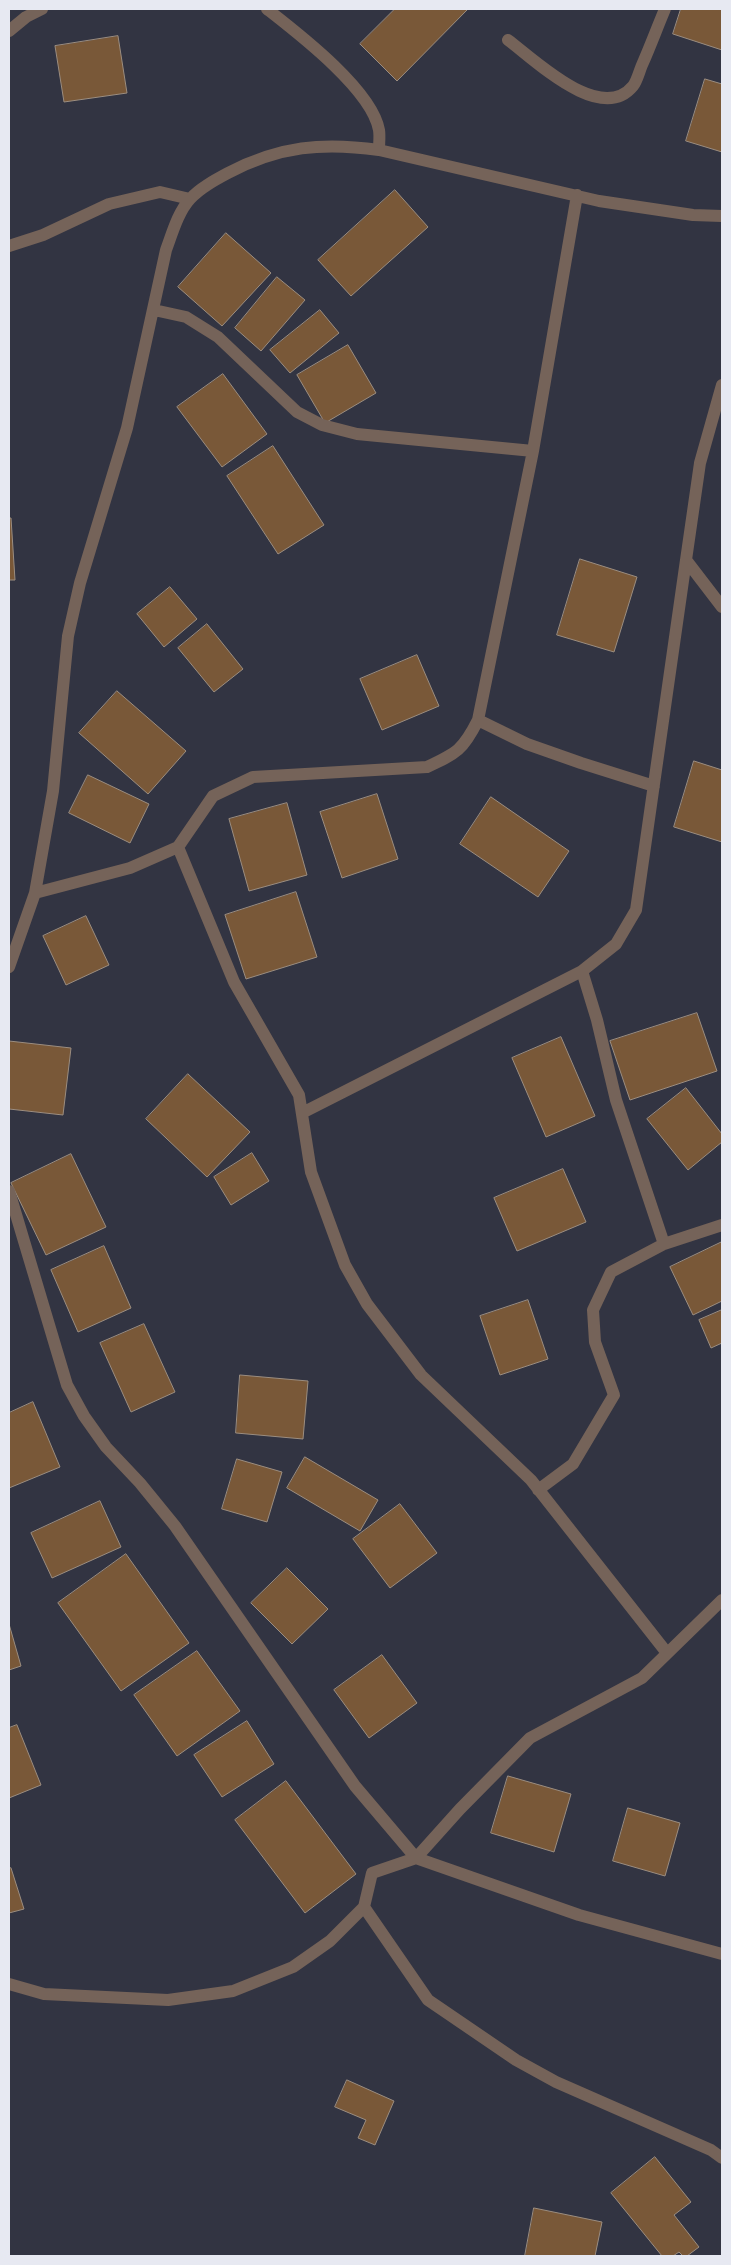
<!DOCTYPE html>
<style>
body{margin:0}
#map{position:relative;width:731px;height:2265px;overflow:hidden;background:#323442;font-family:"Exo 2",sans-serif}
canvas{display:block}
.frame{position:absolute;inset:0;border:10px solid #e7e9f2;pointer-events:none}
</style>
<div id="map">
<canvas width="731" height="2265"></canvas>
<div class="frame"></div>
</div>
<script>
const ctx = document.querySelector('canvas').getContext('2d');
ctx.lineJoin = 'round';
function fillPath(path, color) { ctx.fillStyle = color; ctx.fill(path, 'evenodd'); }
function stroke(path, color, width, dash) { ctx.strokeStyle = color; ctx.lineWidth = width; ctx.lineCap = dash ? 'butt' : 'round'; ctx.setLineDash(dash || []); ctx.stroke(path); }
const building = new Path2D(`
 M395 9H468L397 81 360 44Z
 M681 9H722V50L673 34Z
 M118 36 127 93 64 102 55 46Z
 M705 79 722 84V152L686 141Z
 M395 190 428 227 351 296 318 260Z
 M226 233 271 273 222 326 178 287Z
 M277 277 305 300 261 351 235 328Z
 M320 310 339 333 290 373 270 350Z
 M348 345 376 393 325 423 297 375Z
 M223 374 267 434 222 467 177 407Z
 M273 446 324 525 278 554 227 476Z
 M9 518H11L15 580H9Z
 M580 559 637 577 614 652 557 635Z
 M170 587 197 619 164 647 137 614Z
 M207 624 243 669 214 692 178 648Z
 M417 655 439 706 382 730 360 679Z
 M117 691 186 751 148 794 79 733Z
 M694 761 722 770V842L674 827Z
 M88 775 149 804 130 843 69 813Z
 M377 794 398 859 342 878 320 812Z
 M491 797 569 851 538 897 460 844Z
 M287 803 307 875 249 891 229 819Z
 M296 892 317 957 246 979 225 915Z
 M86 916 109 965 66 985 43 936Z
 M697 1013 717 1071 630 1100 610 1041Z
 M561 1037 595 1116 546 1137 512 1058Z
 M9 1041 71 1048 63 1115 9 1109Z
 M188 1074 250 1132 207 1177 146 1119Z
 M686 1088 722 1134V1142L688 1170 647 1119Z
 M252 1153 269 1181 231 1205 214 1177Z
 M71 1154 106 1227 46 1255 11 1183Z
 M563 1169 586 1222 517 1251 494 1198Z
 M722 1242V1301L693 1315 670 1267Z
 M104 1246 131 1308 78 1332 51 1270Z
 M528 1300 548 1359 500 1375 480 1316Z
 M722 1310V1343L711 1348 699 1320Z
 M144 1324 175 1392 131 1412 100 1343Z
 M240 1375 308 1381 303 1439 236 1433Z
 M33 1402 60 1467 9 1488V1413Z
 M305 1457 378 1500 360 1531 287 1488Z
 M237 1459 282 1472 267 1522 222 1509Z
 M100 1501 121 1547 52 1578 31 1533Z
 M400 1504 437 1553 390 1588 353 1539Z
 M126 1554 189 1643 121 1691 58 1603Z
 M287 1568 328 1609 292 1644 251 1603Z
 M9 1624 21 1666 9 1670Z
 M197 1651 240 1711 177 1756 134 1695Z
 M382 1655 417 1703 369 1738 334 1690Z
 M247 1721 274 1764 222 1797 194 1755Z
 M17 1725 41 1785 9 1798V1728Z
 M508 1776 571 1794 554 1852 491 1833Z
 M286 1781 356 1874 305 1913 235 1820Z
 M628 1808 680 1823 665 1876 613 1861Z
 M11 1868 24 1909 9 1913V1869Z
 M347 2080 394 2101 375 2145 358 2138 366 2120 335 2107Z
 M655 2157 691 2202 674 2215 699 2247 687 2256H683L679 2252 673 2256H662L611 2193Z
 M534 2208 602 2222 595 2256H525Z`);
fillPath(building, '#795838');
stroke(building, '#9b8d80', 1);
stroke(new Path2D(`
 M508 40C535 60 601 125 633 86 637 81 639 72 642 65 650 47 657 28 665 9`), '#756359', 12);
stroke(new Path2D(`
 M267 9C299 34 372 90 379 130 380 136 379 143 379 150
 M9 31 26 17 42 9
 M9 246 43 235 109 204 160 192 190 199
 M154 310 186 317 218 337 297 412 322 425 357 434 533 451
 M722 385 700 463 686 560 722 607
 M478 720 527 744 581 763 654 786
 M178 847 234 982 299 1095 311 1172 345 1265 367 1304 421 1375 531 1480 667 1653
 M35 893 130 868 178 847 213 796 253 777 427 767C457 753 463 750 478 720L533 451 577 195
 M9 967 35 893 53 791 68 636 80 583 127 428 166 250C172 234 178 212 190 199 200 188 215 180 228 173 279 146 323 142 379 150L599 201 693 215 722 216
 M582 971 597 1020 616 1100 664 1244
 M302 1113 582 971 616 944 636 910 686 560
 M9 1191 67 1385 84 1416 106 1447 140 1483 175 1526 355 1786 416 1858 579 1915 722 1954
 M538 1490 573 1464 614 1395 595 1342 593 1310 611 1272 664 1244 722 1225
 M364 1907 428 2000 516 2060 556 2082 711 2150 722 2158
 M9 1984 44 1994 168 2000 233 1991 293 1967 330 1941 364 1907 372 1873 416 1858 460 1809 530 1738 642 1678 722 1600`), '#756359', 12);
</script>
